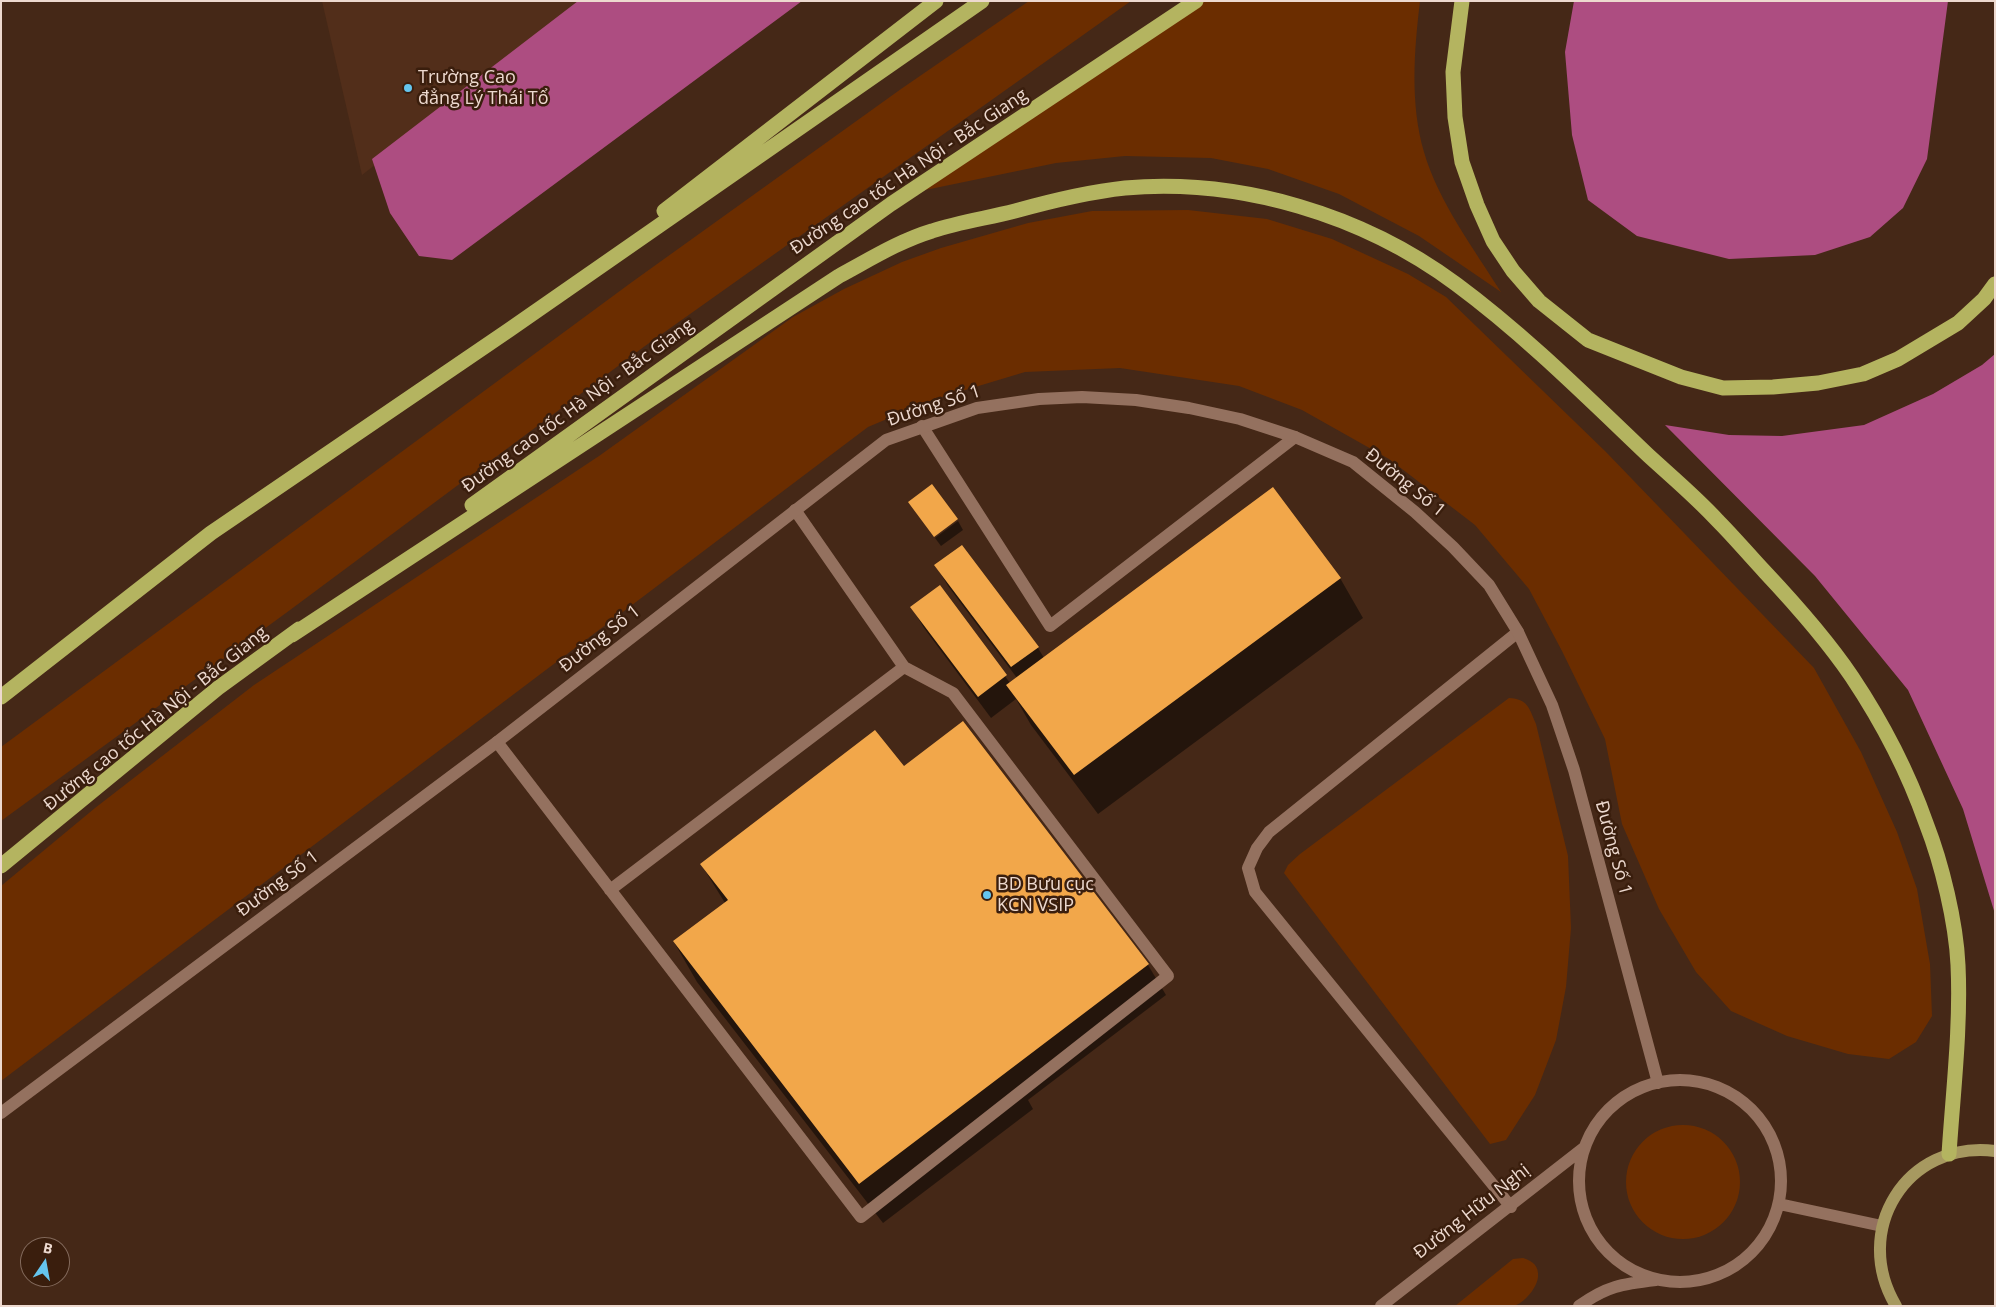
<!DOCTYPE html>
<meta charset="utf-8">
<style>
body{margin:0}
#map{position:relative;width:1996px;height:1307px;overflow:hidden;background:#452817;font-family:"Open Sans",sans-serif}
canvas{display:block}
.frame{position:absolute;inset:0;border:2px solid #edd9cf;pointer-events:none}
.north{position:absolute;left:20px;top:1237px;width:50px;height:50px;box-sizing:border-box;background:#3a1e0d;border:1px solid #82695b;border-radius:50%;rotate:12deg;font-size:14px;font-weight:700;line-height:20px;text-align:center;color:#edd9cf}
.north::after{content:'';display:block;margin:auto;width:18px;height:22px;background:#65c5ee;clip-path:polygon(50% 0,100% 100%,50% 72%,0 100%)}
</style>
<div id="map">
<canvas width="1996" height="1307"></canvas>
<div class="frame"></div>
<div class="north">B</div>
</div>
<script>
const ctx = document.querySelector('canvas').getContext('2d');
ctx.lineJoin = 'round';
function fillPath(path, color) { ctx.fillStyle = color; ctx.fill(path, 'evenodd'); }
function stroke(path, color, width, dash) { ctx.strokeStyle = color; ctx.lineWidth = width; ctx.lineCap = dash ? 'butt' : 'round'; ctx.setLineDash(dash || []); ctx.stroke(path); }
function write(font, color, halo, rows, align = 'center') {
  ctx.font = font + ' "Open Sans",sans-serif'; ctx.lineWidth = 5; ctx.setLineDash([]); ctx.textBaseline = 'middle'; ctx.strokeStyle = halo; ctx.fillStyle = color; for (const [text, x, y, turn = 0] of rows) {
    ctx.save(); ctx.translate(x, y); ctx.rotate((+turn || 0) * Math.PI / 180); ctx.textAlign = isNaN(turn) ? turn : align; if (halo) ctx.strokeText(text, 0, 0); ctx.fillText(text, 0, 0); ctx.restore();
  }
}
fillPath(new Path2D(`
 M322 1H585L362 175Z`), '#522e1a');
fillPath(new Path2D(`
 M1029 1H1131L645 346 286 613 1 821V747L632 282 901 89Z
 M1186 1H1420C1414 51 1410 104 1424 152 1438 201 1474 249 1501 292L1419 236 1339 194 1268 169 1211 158 1125 156 1056 163 906 194Z
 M1188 210 1267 219 1332 239 1408 274 1446 297 1606 452 1814 668 1861 752 1897 832 1917 889 1930 964 1932 1016 1916 1042 1889 1059 1848 1054 1787 1036 1731 1011 1696 972 1659 909 1622 824 1605 739 1562 651 1529 589 1475 525 1389 459 1302 410 1239 386 1120 368 1025 372 932 400 868 427 1 1081V886L95 808 254 685 599 456 793 317 844 289 902 262 941 248 1028 223 1092 211Z
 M1509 698C1528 699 1529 708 1536 724L1568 856 1571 928 1566 987 1556 1040 1535 1095 1506 1140 1490 1144 1284 873 1288 865 1300 854Z
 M1626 1182a57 57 0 1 1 114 0a57 57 0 1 1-114 0Z
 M1523 1258C1533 1261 1539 1266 1538 1277 1537 1288 1524 1303 1514 1306 1505 1307 1467 1306 1455 1306L1513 1259Z`), '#6b2d00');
fillPath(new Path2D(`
 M578 1H802L452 260 419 256 390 213 372 159Z
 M1574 1H1948L1927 159 1903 208 1870 237 1815 255 1729 259 1637 236 1588 200 1572 135 1565 52Z
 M1995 354V914L1963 809 1908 690 1815 576 1665 425 1729 435 1782 436 1864 425 1933 394 1982 365Z`), '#ad4d81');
fillPath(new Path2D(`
 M958 521 963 530 941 546 935 538Z
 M936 566 1038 648 1044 658 1340 578 1363 618 1098 814 1031 725 1016 699 991 718 924 628 912 608 940 587 1010 683 1017 678 948 586Z
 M903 768 1148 965 1166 995 1028 1100 1033 1109 883 1223 697 982 674 942 725 903 701 864Z`), '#0007');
fillPath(new Path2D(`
 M932 484 958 519 934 537 908 502Z
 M1273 487 1341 578 1074 775 1006 685Z
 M962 545 1039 647 1011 667 934 565Z
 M940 585 1007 675 978 697 910 607Z
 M963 721 1149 964 859 1184 673 941 728 900 700 864 875 730 904 766Z`), '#f2a74a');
stroke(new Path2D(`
 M497 742 861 1217 1168 976 953 693 904 667 795 510
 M610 890 904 667
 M1511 1207 1255 892 1248 868 1257 848 1269 832 1518 632`), '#94715f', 12);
stroke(new Path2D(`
 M922 426 1050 626 1295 437`), '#94715f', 12);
stroke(new Path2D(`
 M1579 1181a101 101 0 1 1 202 0a101 101 0 1 1-202 0Z
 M1 1113 497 742 886 440 977 408 1039 399 1082 397 1136 400 1189 408 1240 419 1295 437 1353 462 1415 512 1453 547 1489 585 1518 632 1552 705 1574 770 1658 1083
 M1779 1204 1882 1226
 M1381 1306 1585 1147
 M1579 1306C1607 1286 1622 1284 1656 1280`), '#94715f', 12);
stroke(new Path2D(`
 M1896 1306C1851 1231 1906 1140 1995 1151`), '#a79960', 12);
stroke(new Path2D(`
 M1462 1 1453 72 1455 117 1462 162 1477 205 1493 241 1513 271 1539 301 1588 340 1681 377 1723 388 1773 387 1818 383 1863 374 1898 359 1958 323 1984 299 1995 284
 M664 211 936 1
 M472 505 891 204 1196 1
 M292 635 839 276C869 260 899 241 932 231 959 222 988 218 1015 211 1051 201 1087 192 1125 188 1241 178 1363 215 1456 284 1525 335 1587 397 1649 456 1672 477 1697 498 1718 521 1734 537 1749 555 1765 572 1796 605 1827 640 1852 677 1882 722 1908 772 1926 823 1942 864 1956 922 1958 965 1961 1027 1953 1092 1949 1154
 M1 697 211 533 509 330 982 1
 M1 866 218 688 299 629`), '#b4b460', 15);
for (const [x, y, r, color] of [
 [408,88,5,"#65c5ee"],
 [987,895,5,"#65c5ee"]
]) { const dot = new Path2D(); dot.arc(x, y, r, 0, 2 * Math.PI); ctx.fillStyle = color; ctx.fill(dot); stroke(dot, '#3a1e0d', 2); }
write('18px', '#edd9cf', '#3a1e0d', [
 ["Trường Cao",418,78],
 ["đẳng Lý Thái Tổ",418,99],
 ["BD Bưu cục",997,885],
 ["KCN VSIP",997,906]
], 'left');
write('18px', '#edd9cf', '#3a1e0d', [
 ["Đường cao tốc Hà Nội - Bắc Giang",909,172,-34],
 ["Đường cao tốc Hà Nội - Bắc Giang",578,406,-36],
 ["Đường Số 1",934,406,-18],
 ["Đường Số 1",1405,483,39],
 ["Đường Số 1",600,639,-38],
 ["Đường cao tốc Hà Nội - Bắc Giang",156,719,-39],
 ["Đường Số 1",1613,848,75],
 ["Đường Số 1",278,884,-37],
 ["Đường Hữu Nghị",1472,1212,-38]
]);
</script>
